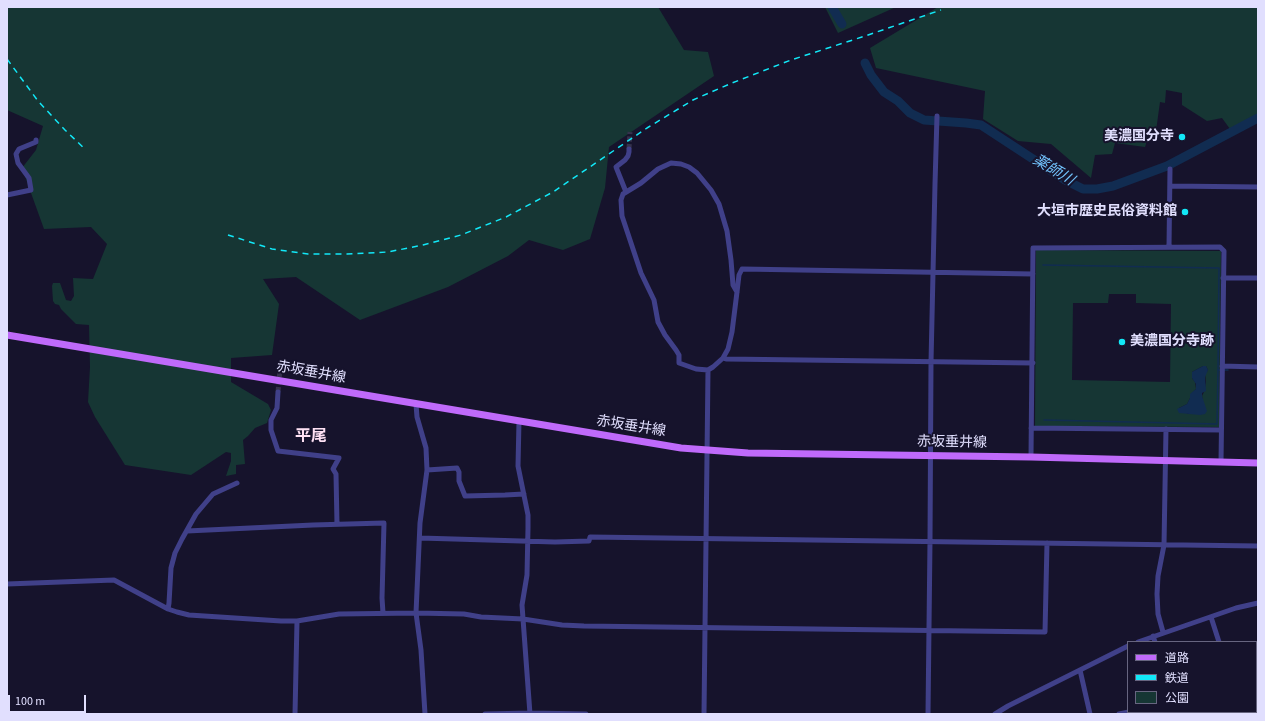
<!DOCTYPE html>
<html>
<head>
<meta charset="utf-8">
<style>
  body { margin:0 }
  #map { position:relative; width:1265px; height:721px; overflow:hidden; background:#16132c; font-family:"Source Sans 3","Noto Sans JP",sans-serif }
  canvas { display:block }
  .frame { position:absolute; inset:0; border:8px solid #e1dffe; pointer-events:none }
  .legend { position:absolute; left:1127px; top:641px; width:130px; height:72px; box-sizing:border-box; background:#16132c; border:1px solid #676580; margin:0; padding:5px 7px; list-style:none; font-size:12px; color:#e1dffe }
  .legend li { display:flex; align-items:center; gap:8px; height:20px }
  .legend b { width:20px; border:1px solid #676580 }
  .scale { position:absolute; left:8px; top:695px; width:78px; height:18px; box-sizing:border-box; border:2px solid #e1dffe; border-top:0; padding-left:5px; font-size:12px; line-height:14px; white-space:nowrap; color:#e1dffe; -webkit-text-stroke:3px #16132c; paint-order:stroke }
</style>
</head>
<body>
<div id="map">
<canvas width="1265" height="721"></canvas>
<div class="frame"></div>
<ul class="legend">
<li><b style="height:5px;background:#bf6afa"></b>道路</li>
<li><b style="height:5px;background:#12e8f7"></b>鉄道</li>
<li><b style="height:11px;background:#163634"></b>公園</li>
</ul>
<div class="scale">100 m</div>
</div>
<script>
const c = document.querySelector('canvas').getContext('2d');
c.lineJoin = 'round';
function fill(path, color) {
  c.fillStyle = color;
  c.fill(path, 'evenodd');
}
function toPath(rows) {
  const path = new Path2D();
  for (const r of rows) {
    path.moveTo(r[0], r[1]);
    for (let i = 2; i < r.length; i += 2) path.lineTo(r[i], r[i + 1]);
  }
  return path;
}
function strokePath(path, color, width, dash) {
  c.strokeStyle = color;
  c.lineWidth = width;
  c.lineCap = dash ? 'butt' : 'round';
  c.setLineDash(dash || []);
  c.stroke(path);
}
function label(font, color, halo, rows, align = 'center') {
  c.font = font + ' "Source Sans 3","Noto Sans JP",sans-serif';
  c.lineWidth = 4;
  c.setLineDash([]);
  c.textBaseline = 'middle';
  c.strokeStyle = halo;
  c.fillStyle = color;
  for (const [text, x, y, turn = 0] of rows) {
    c.save();
    c.translate(x, y);
    c.rotate((+turn || 0) * Math.PI / 180);
    c.textAlign = isNaN(turn) ? turn : align;
    if (halo) c.strokeText(text, 0, 0);
    c.fillText(text, 0, 0);
    c.restore();
  }
}
fill(toPath([
  [7,7,658,7,684,50,708,52,714,76,609,147,605,188,590,239,563,250,529,240,508,256,448,287,360,320,296,277,263,279,279,304,272,355,231,358,231,382,268,404,271,410,267,423,255,428,248,436,243,440,245,464,236,465,236,474,226,476,231,461,231,453,226,452,191,475,125,465,95,417,88,402,90,367,89,325,76,324,61,309,59,305,55,304,53,301,52,286,53,283,60,283,66,300,71,301,74,296,73,278,93,279,107,244,91,227,44,229,22,168,36,150,43,126,7,110],
  [825,7,896,7,838,33],
  [938,7,1258,7,1258,115,1230,129,1222,118,1207,121,1182,105,1182,93,1166,90,1165,103,1160,102,1156,131,1150,131,1145,147,1115,143,1112,154,1095,155,1091,178,1051,144,1018,141,983,119,985,91,876,68,870,48],
  [1036,250,1221,251,1219,427,1035,426],
  [1109,294,1136,294,1136,303,1171,304,1170,382,1072,380,1073,303,1108,303],
  [1203,366,1206,366,1208,370,1205,374,1206,382,1204,392,1202,396,1205,414,1188,414,1179,408,1187,404,1190,398,1191,394,1196,389,1195,382,1192,378,1192,372]
]), '#163634');
fill(toPath([
  [1203,366,1206,366,1208,370,1205,377,1206,391,1202,393,1202,396,1207,411,1205,414,1200,415,1179,413,1177,409,1187,404,1190,398,1190,394,1196,389,1196,384,1192,378,1192,372]
]), '#112c51');
strokePath(toPath([
  [1043,265,1219,268,1218,370,1228,370],
  [1044,420,1217,424,1218,370]
]), '#112c51', 1.5);
strokePath(toPath([
  [832,7,842,24],
  [865,63,871,75,884,92,898,101,910,113,924,120,966,123,981,125,1065,180,1083,189,1097,189,1113,186,1167,166,1258,118]
]), '#112c51', 9);
strokePath(toPath([
  [629,149,630,132],
  [278,392,280,370]
]), '#34324c', 5, [5, 2.5]);
strokePath(toPath([
  [1170,186,1258,187],
  [626,192,616,167,625,160,628,156,629,152,629,149],
  [7,195,31,190,29,178,18,163,16,154,19,149,36,142,36,140],
  [1169,247,1170,169],
  [1223,278,1258,278],
  [737,292,733,285,731,260,727,231,719,204,711,190,697,173,689,167,681,164,671,163,658,169,641,183,623,194,621,200,622,216,641,273,654,300,658,322,665,335,676,350,679,355,679,363,696,369,708,370,713,367,723,358,728,349,732,332,737,292,739,275,742,269,1033,274],
  [723,358,726,359,1033,363],
  [1222,366,1258,367],
  [278,392,277,408,271,420,271,430,278,451,339,458,333,469,336,474,337,524],
  [416,404,417,417,426,448,427,470,420,523,416,613,421,650,425,714],
  [519,421,518,466,528,515,528,528,527,575,522,605,530,714],
  [1031,428,1221,430],
  [1031,457,1033,248,1220,247,1224,251,1221,462],
  [427,470,457,468,459,472,459,481,465,496,505,495,524,494],
  [187,531,313,525,384,523,382,598,383,613],
  [420,538,555,542,589,541,590,537,1258,546],
  [7,584,114,580,168,609,177,612,189,615,281,621,297,621,339,614,416,613,464,614,481,617,523,619,562,625,584,626,1045,632,1047,543],
  [168,609,169,603,171,568,175,553,182,539,196,514,213,494,237,483],
  [1211,617,1219,642],
  [1163,632,1158,614,1157,594,1158,576,1164,545,1166,429],
  [1153,636,1155,642],
  [1138,642,1236,608,1258,603],
  [1080,670,1090,714],
  [1191,712,1192,714],
  [1227,712,1227,714],
  [295,714,297,621],
  [485,714,530,713,586,714],
  [704,714,708,370],
  [928,714,930,541,931,362,935,184,937,116],
  [995,714,1008,706,1128,646],
  [1119,714,1129,712]
]), '#404089', 5);
strokePath(toPath([
  [7,335,681,448,748,453,1031,457,1258,463]
]), '#bf6afa', 7);
strokePath(toPath([
  [7,59,38,101,65,130,86,150],
  [228,235,272,249,308,254,347,254,388,252,423,245,461,235,506,217,553,192,647,128,693,100,732,83,791,60,865,36,941,10]
]), '#12e8f7', 1.5, [6, 5]);
for (const [x, y, r, color] of [
  [1182,137,4,"#12e8f7"],
  [1185,212,4,"#12e8f7"],
  [1122,342,4,"#12e8f7"]
]) {
  const dot = new Path2D();
  dot.arc(x, y, r, 0, 2 * Math.PI);
  c.fillStyle = color;
  c.fill(dot);
  strokePath(dot, '#16132c', 1.5);
}
label('bold 14px', '#e1dffe', '#16132c', [
  ["美濃国分寺",1174,137],
  ["大垣市歴史民俗資料館",1177,212],
  ["美濃国分寺跡",1130,342,"left"]
], 'right');
label('14px', '#e1dffe', '#16132c', [
  ["赤坂垂井線",311,373,10],
  ["赤坂垂井線",631,427,9],
  ["赤坂垂井線",952,443,1]
]);
label('italic 15px', '#71c0fa', '#16132c', [
  ["薬師川",1053,171,31]
]);
label('bold 16px', '#fee1f4', '#16132c', [
  ["平尾",311,437]
]);
</script>
</body>
</html>
